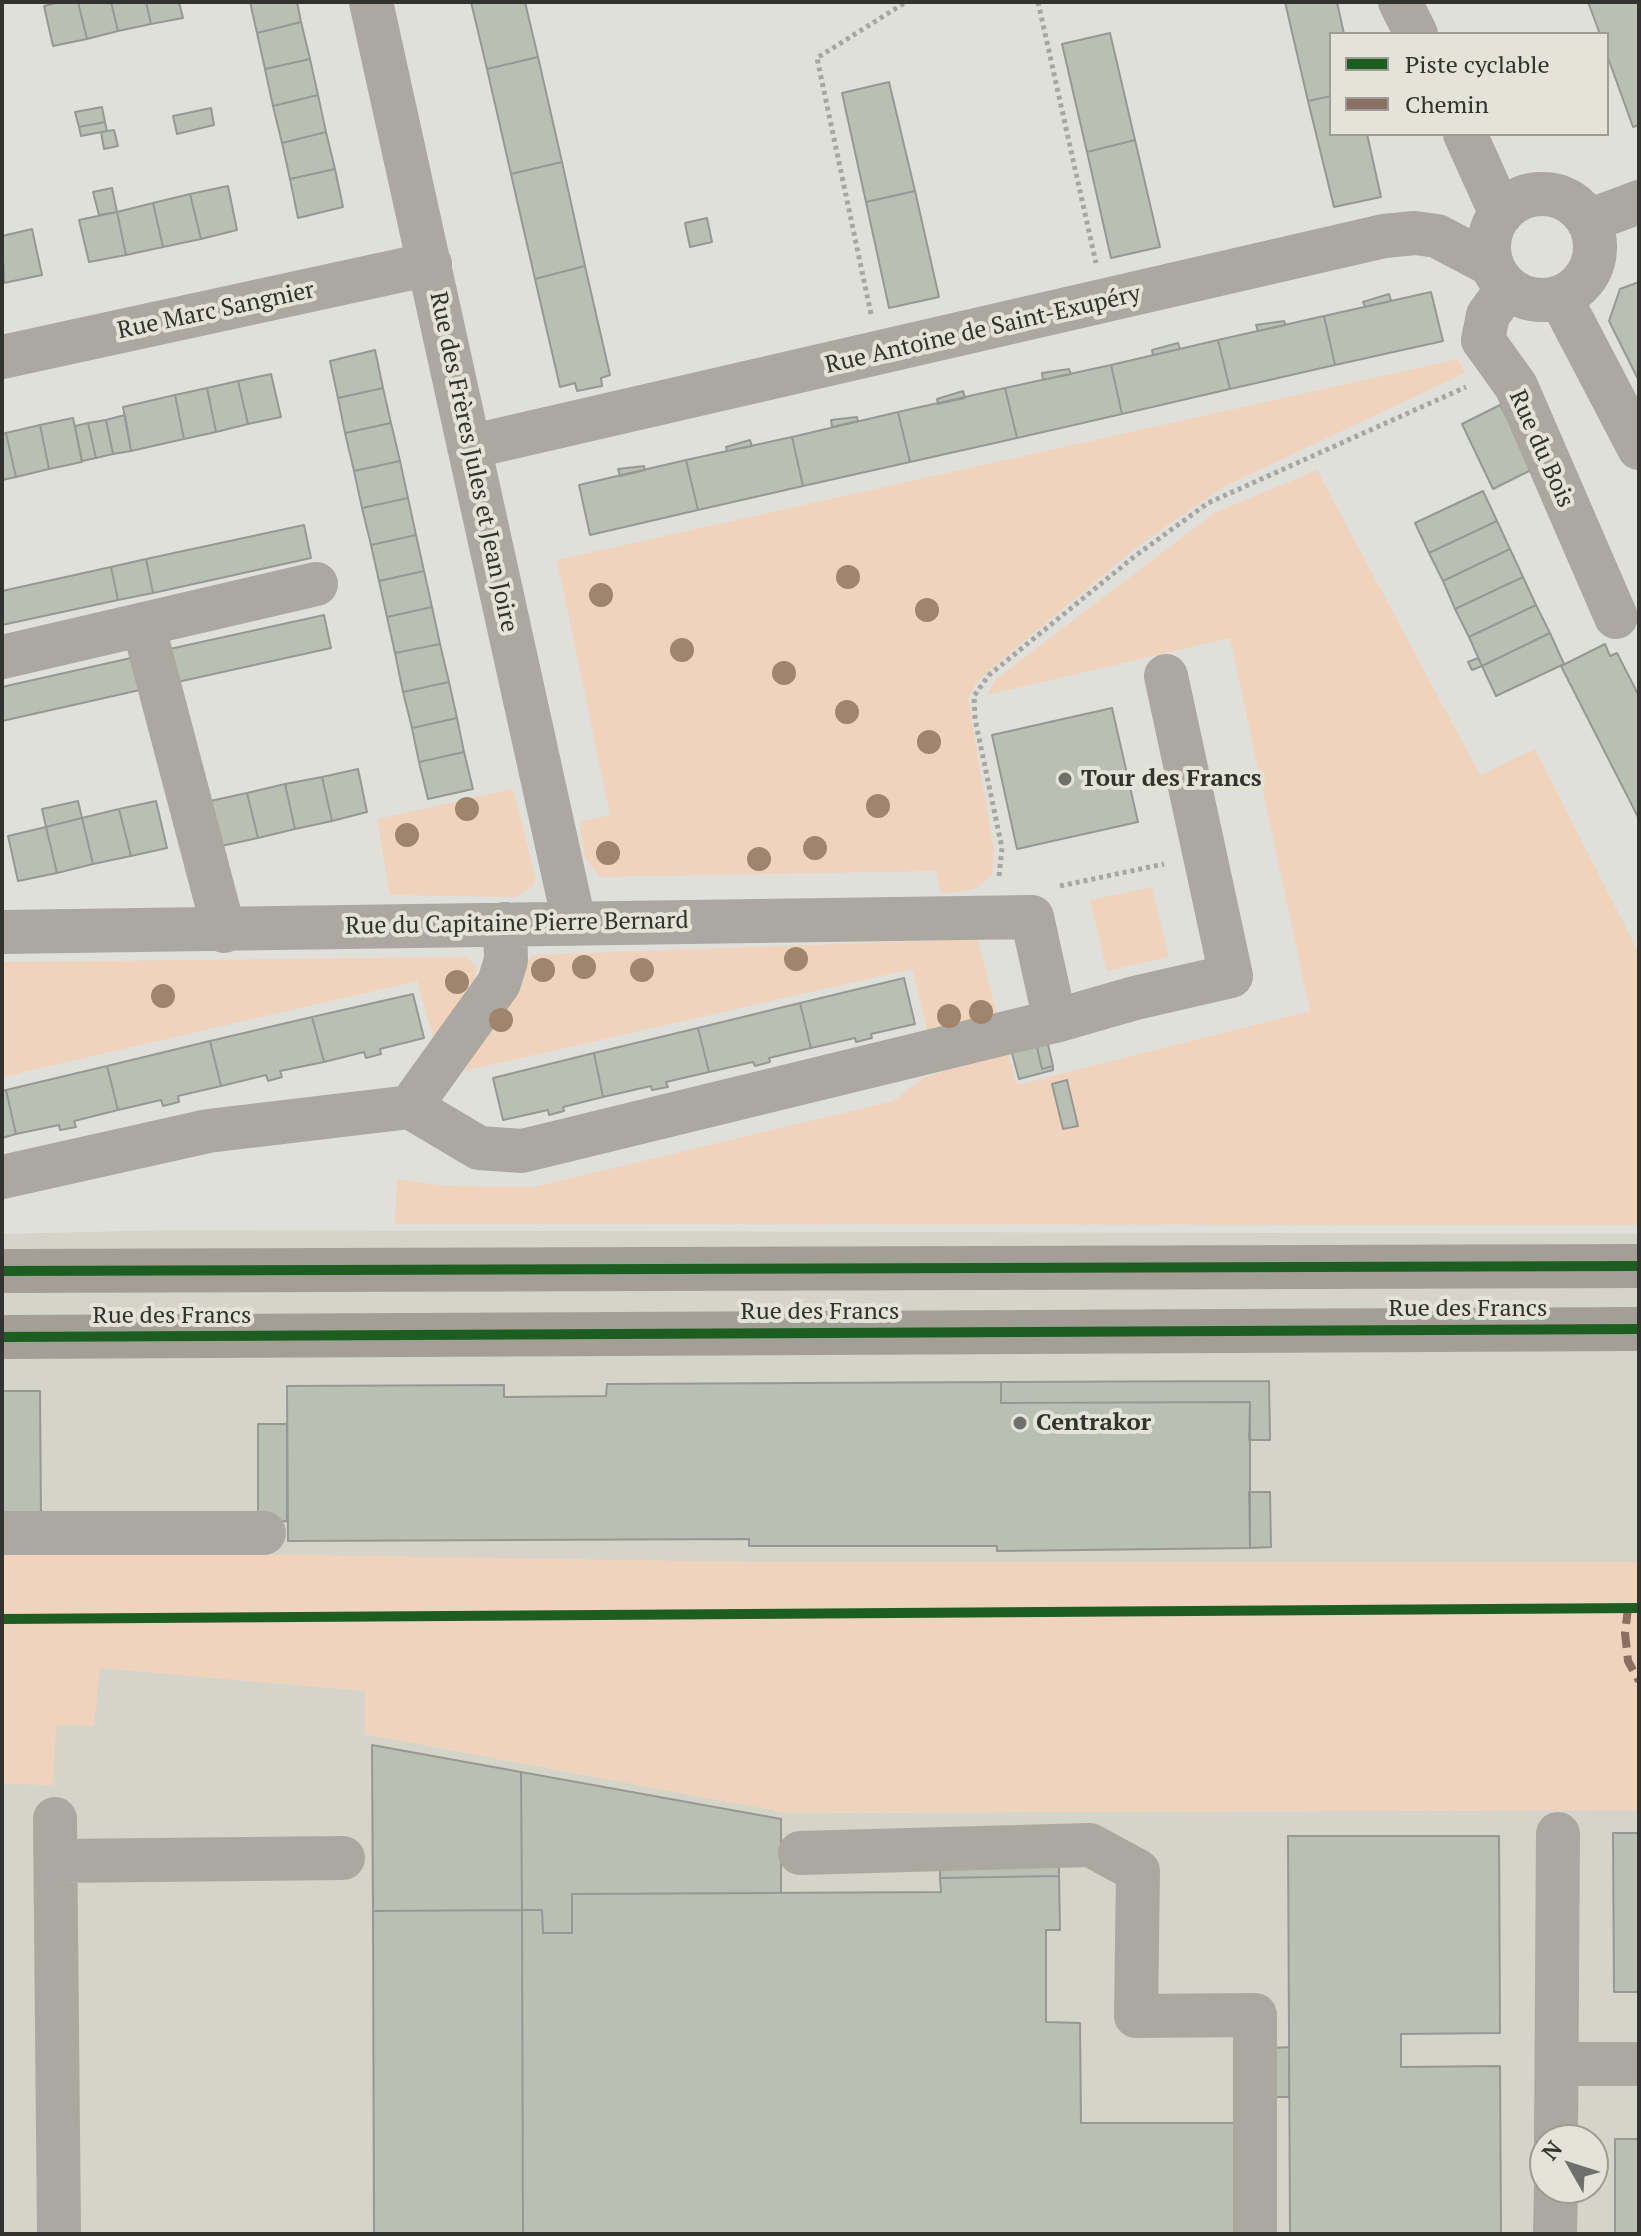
<!DOCTYPE html>
<html>
<head>
<meta charset="utf-8">
<style>
  body { margin:0 }
  #map { position:relative; width:1641px; height:2236px; overflow:hidden; background:#e0e0db; font-family:"PT Serif",serif }
  canvas { display:block }
  .frame { position:absolute; inset:0; border:4px solid #32322e; pointer-events:none }
  .legend { position:absolute; left:1329px; top:32px; width:280px; height:104px; box-sizing:border-box; background:#e3e3d8; border:2px solid #9c9c94; margin:0; padding:10px 14px; list-style:none; font-size:24px; color:#32322e }
  .legend li { display:flex; align-items:center; gap:16px; height:40px }
  .legend b { width:40px; border:2px solid #9c9c94 }
  .north { position:absolute; left:1529px; top:2124px; width:80px; height:80px; box-sizing:border-box; background:#e3e3d8; border:2px solid #9c9c94; border-radius:50%; rotate:309deg; font-size:22px; font-weight:700; line-height:32px; text-align:center; color:#32322e }
  .north::after { content:''; display:block; margin:auto; width:28px; height:36px; background:#6f6f6b; clip-path:polygon(50% 0,100% 100%,50% 72%,0 100%) }
</style>
</head>
<body>
<div id="map">
<canvas width="1641" height="2236"></canvas>
<div class="frame"></div>
<ul class="legend">
<li><b style="height:10px;background:#1b5e20"></b>Piste cyclable</li>
<li><b style="height:10px;background:#8d6e63"></b>Chemin</li>
</ul>
<div class="north">N</div>
</div>
<script>
const c = document.querySelector('canvas').getContext('2d');
c.lineJoin = 'round';
function fill(path, color) {
  c.fillStyle = color;
  c.fill(path, 'evenodd');
}
function toPath(rows) {
  const path = new Path2D();
  for (const r of rows) {
    if (r.length === 3) {
      path.moveTo(r[0] + r[2], r[1]);
      path.arc(r[0], r[1], r[2], 0, 2 * Math.PI);
      continue;
    }
    path.moveTo(r[0], r[1]);
    for (let i = 2; i < r.length; i += 2) path.lineTo(r[i], r[i + 1]);
  }
  return path;
}
function strokePath(path, color, width, dash) {
  c.strokeStyle = color;
  c.lineWidth = width;
  c.lineCap = dash ? 'butt' : 'round';
  c.setLineDash(dash || []);
  c.stroke(path);
}
function label(font, color, halo, rows, align = 'center') {
  c.font = font + ' "PT Serif",serif';
  c.lineWidth = 8;
  c.setLineDash([]);
  c.textBaseline = 'middle';
  c.strokeStyle = halo;
  c.fillStyle = color;
  for (const [text, x, y, turn = 0] of rows) {
    c.save();
    c.translate(x, y);
    c.rotate((+turn || 0) * Math.PI / 180);
    c.textAlign = isNaN(turn) ? turn : align;
    if (halo) c.strokeText(text, 0, 0);
    c.fillText(text, 0, 0);
    c.restore();
  }
}
fill(toPath([
  [171,1230,1639,1234,1639,1562,760,1562,2,1555,2,1234],
  [100,1668,366,1691,365,1734,788,1813,1639,1810,1639,2234,2,2234,2,1784,53,1784,56,1725],
  [1545,2140,1593,2140,1593,2188,1545,2188]
]), '#d4d4c8');
fill(toPath([
  [1458,359,1465,373,1225,486,1138,546,979,679,968,698,994,851,992,875,976,889,941,894,936,871,600,877,585,858,580,822,610,815,557,560],
  [1317,470,1480,775,1535,749,1639,953,1639,1225,395,1224,397,1179,446,1186,534,1187,893,1101,923,1078,1007,1050,1017,1085,1310,1011,1230,638,987,695,995,680,1214,513],
  [513,789,536,879,531,888,515,897,390,895,377,819],
  [1152,887,1169,957,1107,971,1090,900],
  [978,939,999,1023,930,1040,912,969,464,1071,532,955],
  [466,957,476,966,475,981,434,1040,417,981,2,1077,2,962],
  [244,1554,760,1562,1639,1562,1639,1810,788,1813,365,1734,365,1691,100,1668,94,1726,56,1725,53,1785,2,1784,2,1555]
]), '#efd3bd');
const building = toPath([
  [60,2,78,2,87,39,53,46,44,6,60,2],
  [78,2,111,2,118,31,87,39,78,2],
  [111,2,146,2,151,24,118,31,111,2],
  [146,2,179,2,183,18,151,24,146,2],
  [250,2,297,2,301,22,257,33,250,2],
  [471,2,525,2,538,57,487,69,471,2],
  [1285,2,1337,2,1344,34,1331,34,1331,96,1308,101,1285,2],
  [1588,2,1639,2,1639,125,1633,127,1607,55,1607,34,1600,34,1588,2],
  [301,22,310,59,265,69,257,33,301,22],
  [1110,33,1135,140,1087,152,1062,44,1110,33],
  [538,57,562,162,511,174,487,69,538,57],
  [310,59,318,95,273,106,265,69,310,59],
  [889,82,915,191,866,202,842,93,889,82],
  [318,95,326,132,282,143,273,106,318,95],
  [1331,96,1331,134,1367,134,1381,197,1334,207,1308,101,1331,96],
  [102,107,105,122,79,127,75,112,102,107],
  [211,108,214,125,177,134,173,116,211,108],
  [105,122,107,131,81,136,79,127,105,122],
  [114,130,118,146,104,149,101,132,114,130],
  [326,132,335,169,290,179,282,143,326,132],
  [1135,140,1160,247,1111,258,1087,152,1135,140],
  [562,162,585,266,535,279,511,174,562,162],
  [335,169,343,207,298,218,290,179,335,169],
  [228,186,237,230,201,239,190,194,228,186],
  [112,188,117,212,99,215,93,192,112,188],
  [915,191,939,297,889,308,866,202,915,191],
  [190,194,201,239,163,247,153,203,190,194],
  [153,203,163,247,126,255,117,212,153,203],
  [117,212,126,255,89,262,79,220,117,212],
  [707,218,712,242,690,247,685,223,707,218],
  [32,229,42,275,4,283,2,236,32,229],
  [585,266,610,375,601,378,602,386,577,391,575,383,560,387,535,279,585,266],
  [1639,282,1639,381,1609,321,1620,289,1639,282],
  [1431,292,1443,341,1335,365,1324,316,1431,292],
  [1389,294,1391,301,1365,307,1363,302,1389,294],
  [1324,316,1335,365,1230,389,1218,340,1324,316],
  [1284,321,1286,325,1258,331,1256,325,1284,321],
  [1218,340,1230,389,1122,414,1111,365,1218,340],
  [1178,343,1180,349,1153,355,1152,350,1178,343],
  [375,350,383,388,338,398,330,361,375,350],
  [1111,365,1122,414,1017,438,1005,388,1111,365],
  [1069,369,1071,374,1043,380,1042,373,1069,369],
  [271,374,281,417,248,424,238,381,271,374],
  [238,381,248,424,216,432,207,388,238,381],
  [207,388,216,432,184,439,175,395,207,388],
  [383,388,391,423,345,433,338,398,383,388],
  [1005,388,1017,438,910,462,898,412,1005,388],
  [963,391,965,398,938,404,937,399,963,391],
  [175,395,184,439,131,451,123,407,175,395],
  [1500,405,1535,468,1493,489,1462,424,1500,405],
  [898,412,910,462,803,486,792,437,898,412],
  [125,415,131,451,113,454,106,420,125,415],
  [857,417,858,421,832,427,831,420,857,417],
  [73,418,82,462,49,469,40,425,73,418],
  [106,420,113,454,96,458,88,423,106,420],
  [88,423,96,458,82,461,75,426,88,423],
  [391,423,400,461,354,471,345,433,391,423],
  [40,425,49,469,16,477,6,433,40,425],
  [6,433,16,477,2,480,2,434,6,433],
  [792,437,803,486,698,510,686,460,792,437],
  [750,440,752,446,727,451,726,447,750,440],
  [686,460,698,510,590,535,579,485,686,460],
  [400,461,408,498,362,508,354,471,400,461],
  [644,466,645,470,620,476,618,469,644,466],
  [1483,491,1497,521,1429,553,1415,523,1483,491],
  [408,498,416,535,371,545,362,508,408,498],
  [1497,521,1510,549,1443,581,1429,553,1497,521],
  [304,525,311,558,153,593,146,559,304,525],
  [416,535,424,571,379,581,371,545,416,535],
  [1510,549,1523,577,1455,609,1443,581,1510,549],
  [146,559,153,593,118,600,111,567,146,559],
  [111,567,118,600,2,625,2,591,111,567],
  [424,571,432,607,387,617,379,581,424,571],
  [1523,577,1536,605,1469,637,1455,609,1523,577],
  [1536,605,1550,633,1482,666,1469,637,1536,605],
  [432,607,440,644,395,653,387,617,432,607],
  [324,615,331,648,173,683,165,650,324,615],
  [1550,633,1564,664,1496,696,1482,666,1550,633],
  [440,644,449,682,403,692,395,653,440,644],
  [1605,644,1610,656,1617,653,1639,696,1639,819,1561,666,1605,644],
  [131,658,140,690,2,721,2,687,131,658],
  [1478,658,1482,666,1472,670,1468,662,1478,658],
  [449,682,457,718,412,728,403,692,449,682],
  [1112,708,1138,822,1017,849,992,735,1112,708],
  [457,718,464,752,419,762,412,728,457,718],
  [464,752,473,789,428,799,419,762,464,752],
  [358,769,367,812,332,821,322,777,358,769],
  [322,777,332,821,295,829,285,784,322,777],
  [285,784,295,829,258,838,247,793,285,784],
  [247,793,258,838,221,846,210,801,247,793],
  [78,801,82,818,46,827,42,809,78,801],
  [156,801,167,848,131,856,119,809,156,801],
  [119,809,131,856,93,864,82,818,119,809],
  [82,818,93,864,57,873,46,827,82,818],
  [46,827,57,873,18,881,8,836,46,827],
  [904,978,915,1024,871,1034,872,1038,856,1042,855,1038,811,1048,800,1003,904,978],
  [413,994,424,1038,380,1049,381,1054,366,1058,364,1052,324,1062,312,1017,413,994],
  [800,1003,811,1048,769,1058,770,1062,755,1066,753,1062,709,1072,698,1028,800,1003],
  [312,1017,324,1062,280,1071,282,1077,268,1081,266,1075,221,1086,210,1041,312,1017],
  [698,1028,709,1072,666,1082,668,1087,652,1090,651,1086,603,1097,594,1053,698,1028],
  [1046,1036,1053,1066,1042,1069,1035,1039,1046,1036],
  [1035,1039,1042,1069,1053,1066,1053,1070,1019,1079,1010,1046,1035,1039],
  [210,1041,221,1086,178,1096,179,1102,163,1106,161,1100,118,1110,107,1066,210,1041],
  [594,1053,603,1097,563,1107,564,1111,549,1115,548,1110,503,1120,493,1078,594,1053],
  [107,1066,118,1110,74,1121,76,1127,60,1130,59,1125,16,1134,6,1090,107,1066],
  [1067,1080,1078,1126,1063,1129,1052,1084,1067,1080],
  [6,1090,16,1134,2,1138,2,1091,6,1090],
  [1269,1381,1270,1440,1249,1440,1250,1402,1001,1403,1001,1382,1269,1381],
  [1001,1382,1001,1403,1250,1402,1250,1548,997,1551,997,1546,749,1546,749,1539,288,1541,287,1386,504,1385,504,1397,606,1396,607,1384,1001,1382],
  [2,1391,40,1391,41,1519,2,1520,2,1391],
  [258,1424,287,1424,287,1521,258,1522,258,1424],
  [1249,1492,1270,1492,1271,1547,1250,1548,1249,1492],
  [372,1745,521,1772,522,1910,373,1911,372,1745],
  [521,1772,781,1819,781,1893,572,1894,572,1933,543,1933,542,1910,522,1910,521,1772],
  [1613,1833,1639,1833,1639,1992,1614,1992,1613,1833],
  [1288,1836,1499,1836,1500,2033,1401,2034,1401,2067,1500,2066,1501,2234,1290,2234,1288,1836],
  [1059,1852,1059,1876,940,1878,940,1854,1059,1852],
  [1059,1876,1060,1930,1046,1930,1046,2022,1080,2023,1081,2123,1235,2123,1236,2234,523,2234,522,1910,542,1910,543,1933,572,1933,572,1894,941,1892,940,1878,1059,1876],
  [522,1910,523,2234,374,2234,373,1911,522,1910],
  [1289,2047,1289,2097,1273,2097,1273,2048,1289,2047],
  [1615,2139,1639,2139,1639,2234,1615,2234,1615,2139]
]);
fill(building, '#b9bfb3');
strokePath(building, '#979895', 2);
strokePath(toPath([
  [1038,2,1096,263],
  [871,314,817,58,906,2],
  [999,876,1002,848,975,719,974,696,989,675,1135,556,1208,503,1466,387],
  [1060,886,1164,864]
]), '#a8a6a0', 5, [4, 4]);
strokePath(toPath([
  [371,2,574,922],
  [1400,2,1416,34],
  [1465,134,1501,214],
  [1542,247,53],
  [1588,221,1639,202],
  [1508,288,1488,315,1483,340,1516,386,1616,617],
  [1560,297,1639,448],
  [2,357,430,264],
  [469,447,1384,236,1415,233,1437,236,1492,265],
  [143,624,224,931],
  [2,657,316,584],
  [2,932,1032,917,1055,1021,1135,998,1231,976,1166,676],
  [410,1107,479,1148,522,1151,1055,1021],
  [2,1177,208,1131,410,1107,499,983,506,960,505,924],
  [2,1533,264,1533],
  [55,1819,59,2234],
  [800,1853,1090,1845,1138,1871,1136,2016,1255,2015,1255,2234],
  [56,1861,343,1858],
  [1557,2064,1639,2064],
  [1556,2140,1558,1834],
  [1555,2234,1556,2188]
]), '#aaa8a0', 44);
strokePath(toPath([
  [2,1271,1639,1266],
  [2,1337,1639,1329]
]), '#a39f97', 44);
strokePath(toPath([
  [1628,1608,1625,1633,1628,1661,1639,1681]
]), '#8d6e63', 8, [16, 8]);
strokePath(toPath([
  [2,1271,1639,1266],
  [2,1337,1639,1329],
  [2,1619,1639,1608]
]), '#1b5e20', 10);
c.fillStyle = '#9f856c';
for (const [x, y] of [
  [848,577],
  [601,595],
  [927,610],
  [682,650],
  [784,673],
  [847,712],
  [929,742],
  [878,806],
  [467,809],
  [407,835],
  [815,848],
  [608,853],
  [759,859],
  [796,959],
  [584,967],
  [543,970],
  [642,970],
  [457,982],
  [163,996],
  [981,1012],
  [949,1016],
  [501,1020]
]) {
  c.beginPath();
  c.arc(x, y, 12, 0, 2 * Math.PI);
  c.fill();
}
for (const [x, y, r, color] of [
  [1065,779,8,"#6f6f6b"],
  [1020,1423,8,"#6f6f6b"]
]) {
  const dot = new Path2D();
  dot.arc(x, y, r, 0, 2 * Math.PI);
  c.fillStyle = color;
  c.fill(dot);
  strokePath(dot, '#e3e3d8', 3);
}
label('24px', '#32322e', '#e3e3d8', [
  ["Rue Marc Sangnier",216,311,-12],
  ["Rue Antoine de Saint-Exupéry",983,330,-13],
  ["Rue du Bois",1541,449,66],
  ["Rue des Frères Jules et Jean Joire",473,462,78],
  ["Rue du Capitaine Pierre Bernard",517,924,-1],
  ["Rue des Francs",1468,1309],
  ["Rue des Francs",820,1312],
  ["Rue des Francs",172,1316]
]);
label('bold 24px', '#32322e', '#e3e3d8', [
  ["Tour des Francs",1081,779],
  ["Centrakor",1036,1423]
], 'left');
</script>
</body>
</html>
